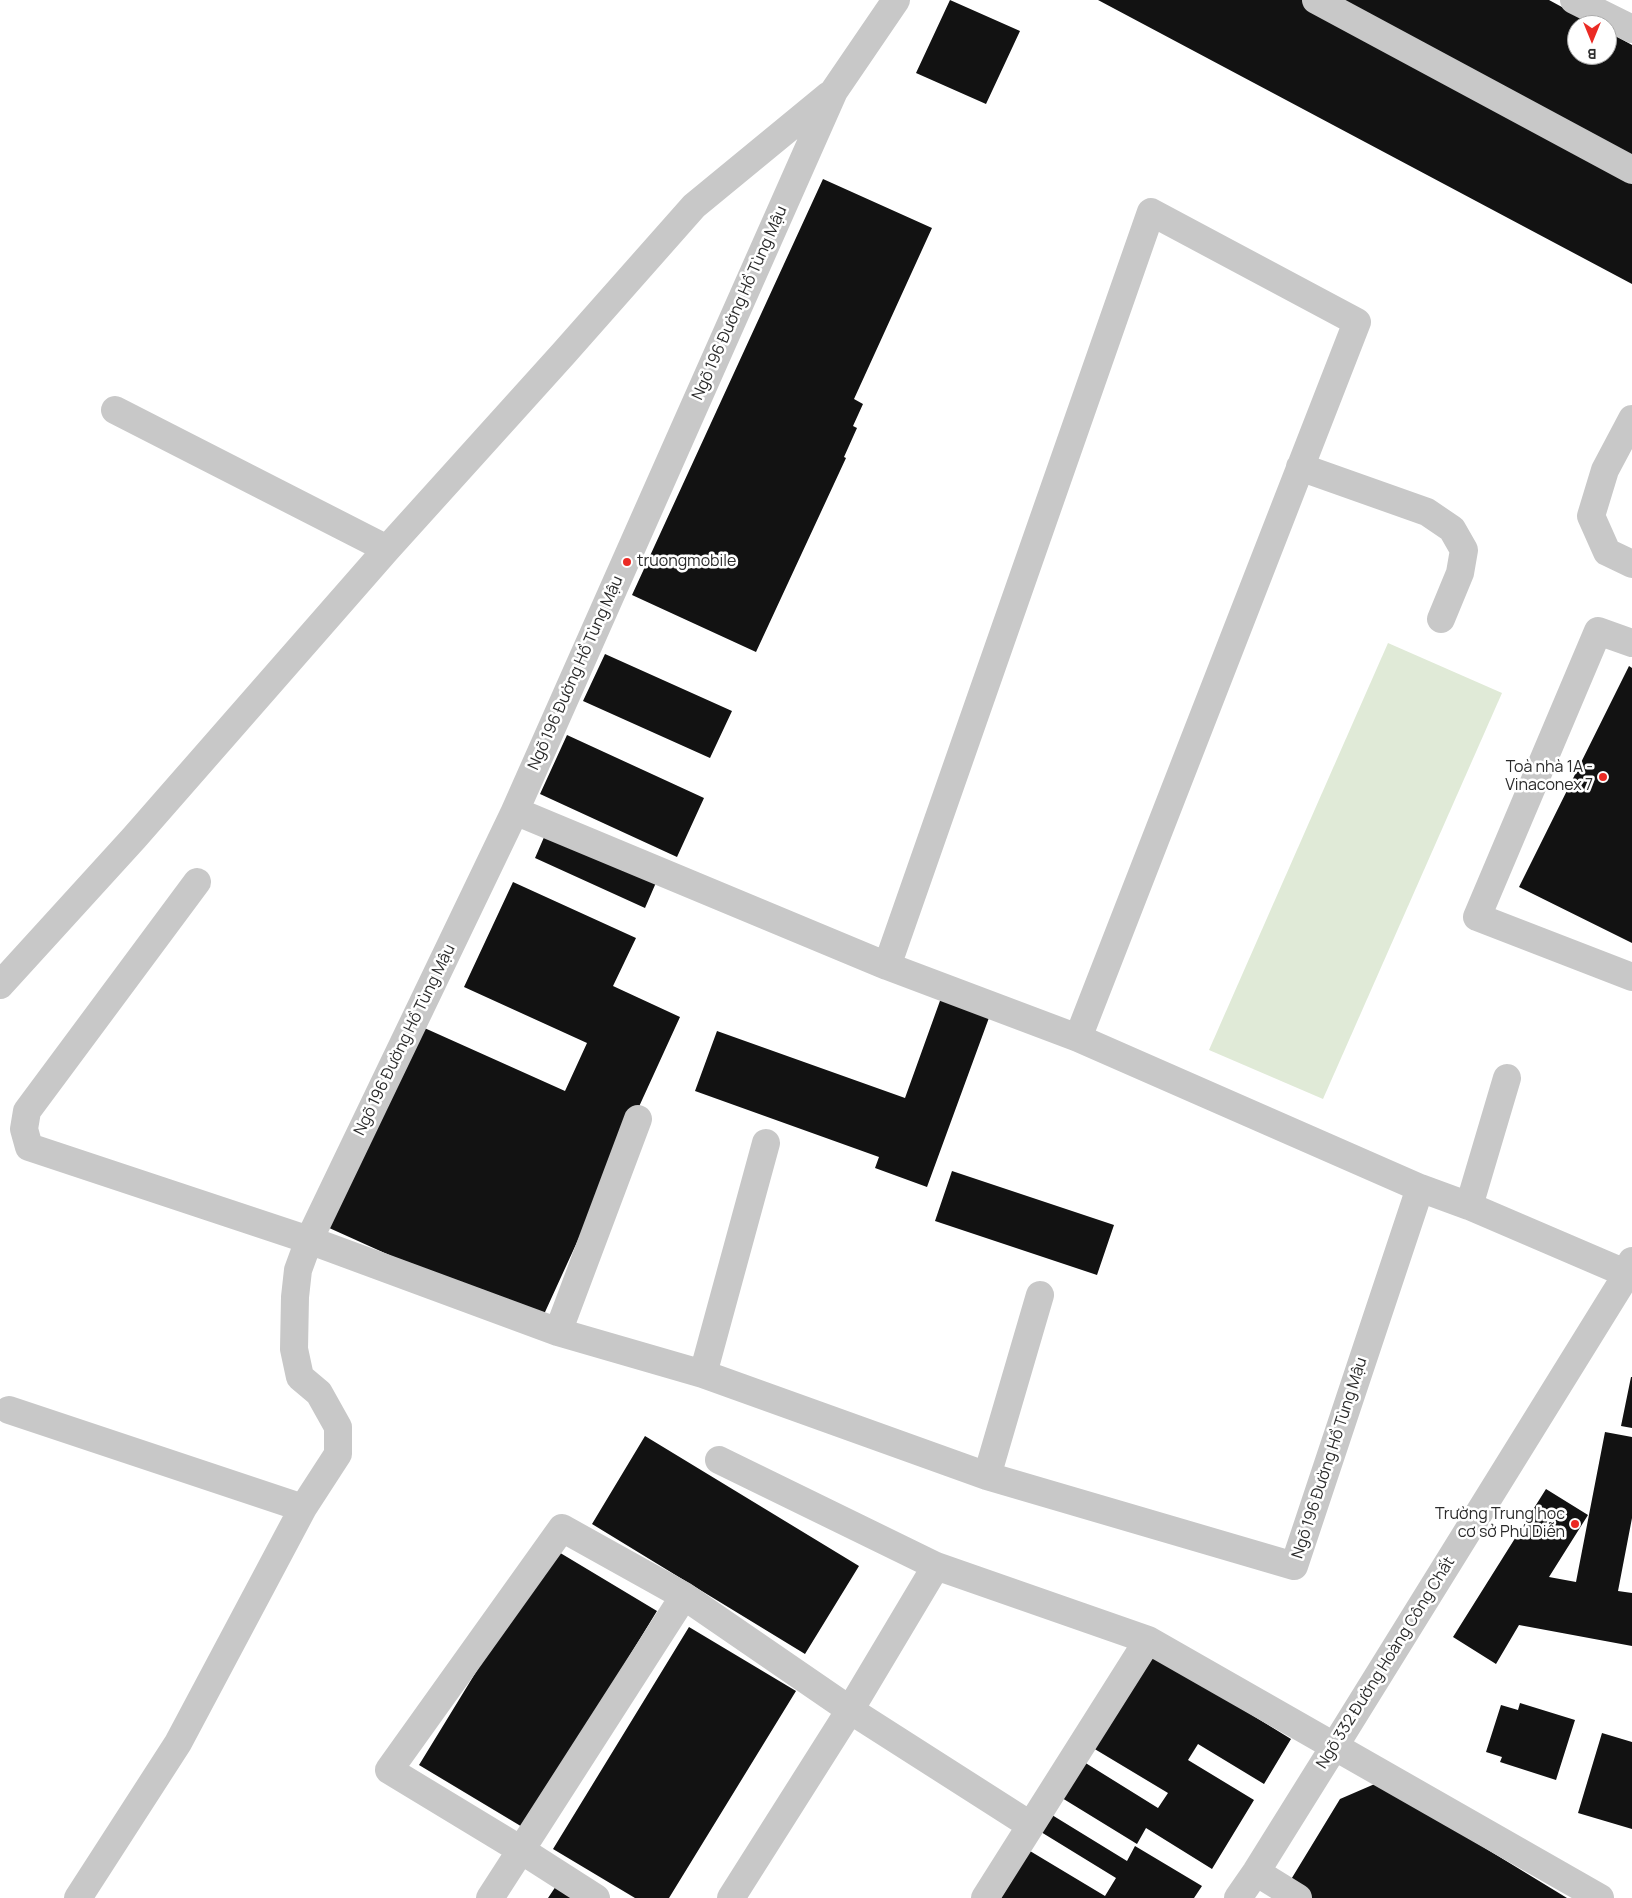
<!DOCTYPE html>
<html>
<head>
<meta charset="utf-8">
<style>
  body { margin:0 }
  #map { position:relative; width:1632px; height:1898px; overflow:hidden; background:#fff; font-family:Manrope,sans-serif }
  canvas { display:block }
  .north { position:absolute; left:1567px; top:15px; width:50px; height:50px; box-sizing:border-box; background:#fff; border:1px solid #aaa; border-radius:50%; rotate:180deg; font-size:14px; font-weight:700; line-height:20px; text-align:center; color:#2b2b2b }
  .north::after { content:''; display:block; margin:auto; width:18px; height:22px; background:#eb2a24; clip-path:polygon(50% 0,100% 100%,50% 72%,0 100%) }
</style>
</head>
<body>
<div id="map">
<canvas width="1632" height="1898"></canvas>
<div class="north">B</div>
</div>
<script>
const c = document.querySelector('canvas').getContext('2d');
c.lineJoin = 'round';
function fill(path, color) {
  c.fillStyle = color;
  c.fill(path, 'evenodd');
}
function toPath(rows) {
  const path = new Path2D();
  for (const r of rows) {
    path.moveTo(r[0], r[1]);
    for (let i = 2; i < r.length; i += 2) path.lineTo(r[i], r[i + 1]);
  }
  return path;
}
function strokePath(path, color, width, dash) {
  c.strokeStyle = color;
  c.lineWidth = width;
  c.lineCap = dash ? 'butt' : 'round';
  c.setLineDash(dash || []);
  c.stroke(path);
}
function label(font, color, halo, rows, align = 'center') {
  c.font = font + ' Manrope,sans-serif';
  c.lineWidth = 5;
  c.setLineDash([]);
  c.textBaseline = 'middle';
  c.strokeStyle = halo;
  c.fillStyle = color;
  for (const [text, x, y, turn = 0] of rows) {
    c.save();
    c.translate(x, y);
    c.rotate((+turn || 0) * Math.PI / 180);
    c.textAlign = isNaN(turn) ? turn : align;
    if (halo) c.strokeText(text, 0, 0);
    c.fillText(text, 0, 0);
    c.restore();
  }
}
fill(toPath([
  [1388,643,1502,693,1323,1099,1209,1050]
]), '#e0ead7');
fill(toPath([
  [950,0,1020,31,986,104,916,73],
  [1098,0,1303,0,1632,175,1632,284],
  [1324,0,1549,0,1595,25,1577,25,1577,55,1607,55,1607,31,1632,45,1632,164],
  [823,179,932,228,854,399,863,404,853,426,857,428,844,457,846,458,756,652,632,595],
  [605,654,732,711,710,758,583,701],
  [1629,666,1632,668,1632,943,1519,887],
  [567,735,704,798,677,857,540,794],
  [548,828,658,878,645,908,535,858],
  [513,882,636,938,613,986,680,1017,540,1323,327,1227,420,1026,565,1091,587,1043,464,987],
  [941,998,990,1015,927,1187,875,1168,879,1157,695,1091,717,1031,905,1098],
  [952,1171,1114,1225,1097,1275,935,1221],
  [1631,1377,1632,1377,1632,1428,1621,1426],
  [1605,1432,1632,1437,1632,1518,1618,1591,1632,1593,1632,1646,1519,1625,1496,1664,1453,1637,1546,1489,1588,1515,1549,1577,1576,1582],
  [645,1436,859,1566,805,1654,592,1524],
  [552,1548,657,1611,524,1828,419,1765],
  [689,1627,796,1691,669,1898,635,1898,553,1849],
  [1151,1653,1291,1739,1264,1784,1198,1744,1188,1760,1254,1800,1212,1869,1146,1828,1137,1844,1062,1798,1084,1762,1158,1808,1168,1793,1093,1748],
  [1520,1703,1575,1720,1556,1780,1500,1762,1502,1757,1486,1752,1501,1705,1518,1710],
  [1602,1733,1632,1742,1632,1829,1578,1813],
  [1377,1783,1480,1845,1567,1898,1307,1898,1287,1886,1340,1799],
  [1052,1815,1127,1861,1135,1846,1202,1886,1194,1898,1001,1898,1030,1851,1105,1896,1116,1878,1041,1832],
  [556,1886,576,1898,548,1898]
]), '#121212');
strokePath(toPath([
  [1316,0,1632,170],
  [1574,0,1632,29],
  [115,410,387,549],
  [1632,419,1605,470,1591,516,1607,552,1632,564],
  [1300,467,1427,512,1452,529,1464,550,1460,573,1441,619],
  [1632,643,1598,631,1477,917,1632,977],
  [515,811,887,966,1078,1038,1420,1188,1469,1206,1632,1276],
  [197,882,27,1111,24,1129,29,1147,309,1240,558,1332,703,1374,987,1476,1294,1566,1420,1188],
  [887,966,1151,212,1357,322,1078,1038],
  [0,985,134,838,387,549,564,353,694,206,829,95],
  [1469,1206,1507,1078],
  [558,1332,638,1119],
  [703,1374,766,1143],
  [9,1410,303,1508],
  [719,1460,936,1566,1148,1640,1600,1898],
  [987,1476,1040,1295],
  [684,1596,850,1710,1030,1825],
  [1256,1872,1298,1898],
  [78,1898,178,1743,303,1508,338,1454,338,1427,319,1393,300,1377,294,1349,295,1297,298,1270,309,1240,515,811,834,91,896,0],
  [490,1898,521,1850,684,1596,562,1528,389,1770,521,1850,596,1898],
  [731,1898,850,1710,936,1566],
  [985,1898,1148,1640],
  [1238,1898,1256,1872,1334,1747,1627,1274,1632,1261]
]), '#c8c8c8', 28);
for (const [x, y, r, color] of [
  [627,562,5,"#eb2a24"],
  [1603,777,5,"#eb2a24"],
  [1575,1524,5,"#eb2a24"]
]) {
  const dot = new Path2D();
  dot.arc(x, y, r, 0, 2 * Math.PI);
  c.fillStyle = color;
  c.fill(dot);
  strokePath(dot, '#fff', 2);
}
label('16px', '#2b2b2b', '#fff', [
  ["Ngõ 196 Đường Hồ Tùng Mậu",740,303,-66],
  ["Ngõ 196 Đường Hồ Tùng Mậu",576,673,-66],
  ["Ngõ 196 Đường Hồ Tùng Mậu",405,1040,-64],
  ["Ngõ 196 Đường Hồ Tùng Mậu",1330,1458,-72],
  ["Ngõ 332 Đường Hoàng Công Chất",1386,1663,-58]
]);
label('16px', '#2b2b2b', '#fff', [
  ["truongmobile",637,562,"left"],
  ["Toà nhà 1A -",1593,768],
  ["Vinaconex 7",1593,786],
  ["Trường Trung học",1565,1515],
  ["cơ sở Phú Diễn",1565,1533]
], 'right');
</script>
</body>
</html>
